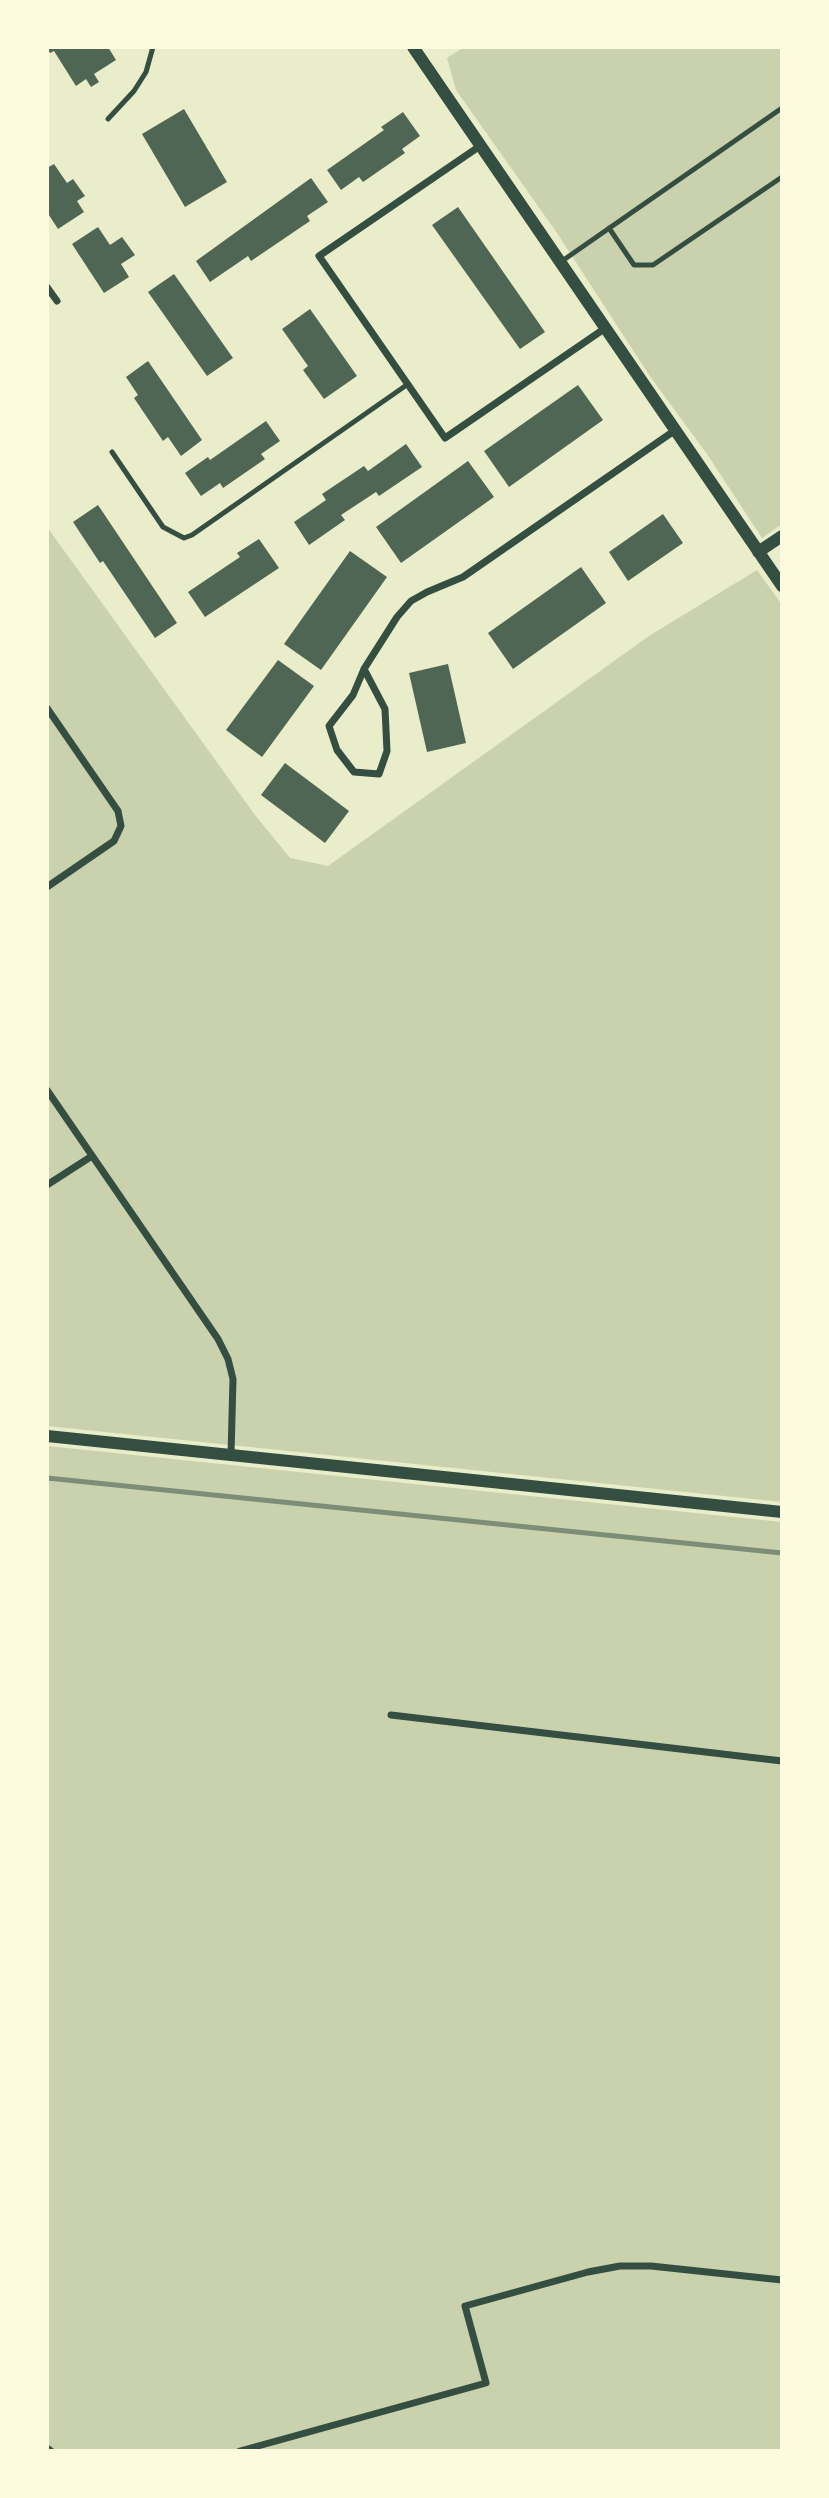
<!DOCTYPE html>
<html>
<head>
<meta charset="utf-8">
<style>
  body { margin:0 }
  #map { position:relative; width:829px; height:2498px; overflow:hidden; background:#e9edc9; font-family:Overpass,sans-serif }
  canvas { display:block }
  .frame { position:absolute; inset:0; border:49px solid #fefae0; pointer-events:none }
</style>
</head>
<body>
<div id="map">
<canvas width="829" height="2498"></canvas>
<div class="frame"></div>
</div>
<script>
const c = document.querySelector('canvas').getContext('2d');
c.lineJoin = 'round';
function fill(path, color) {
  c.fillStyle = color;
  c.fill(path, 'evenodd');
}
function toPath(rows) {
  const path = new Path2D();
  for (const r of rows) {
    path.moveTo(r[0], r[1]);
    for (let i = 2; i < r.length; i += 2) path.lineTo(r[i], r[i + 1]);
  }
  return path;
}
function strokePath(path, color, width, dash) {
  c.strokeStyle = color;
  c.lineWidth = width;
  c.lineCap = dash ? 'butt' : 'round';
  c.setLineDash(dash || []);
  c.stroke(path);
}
fill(toPath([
  [464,47,782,47,782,524,762,538,707,454,649,375,557,233,456,90,447,58],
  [47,527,255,815,290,858,328,866,649,636,757,570,782,605,782,1502,47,1426],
  [47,1446,782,1522,782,2451,47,2451]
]), '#cad2ad');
fill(toPath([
  [47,47,108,47,116,60,94,74,99,82,91,87,86,79,76,86,54,51,50,53],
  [184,109,227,182,185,207,142,134],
  [403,112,420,136,402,149,405,153,363,182,359,177,341,190,327,170,384,130,381,127],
  [54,164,67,183,73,179,85,196,77,201,84,212,58,229,47,212,47,168],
  [311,178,328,202,307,216,310,221,251,261,248,256,210,282,196,261],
  [458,207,545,332,520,349,432,225],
  [98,227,110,245,122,237,135,255,121,264,129,277,104,293,72,244],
  [174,274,233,358,207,376,148,292],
  [310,309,357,376,324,399,303,370,308,366,282,329],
  [148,361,202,440,181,456,168,437,163,441,134,398,138,395,126,377],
  [578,385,603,420,509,487,484,451],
  [266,421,280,441,261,454,265,459,223,488,220,483,201,496,185,473,208,457,210,460],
  [406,444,422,467,379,496,376,492,341,515,345,520,309,545,294,522,326,500,322,494,364,466,368,471],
  [468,461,494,497,401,563,376,527],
  [98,505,177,623,155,638,103,561,100,563,73,522],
  [663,514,683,543,628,581,609,552],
  [259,539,279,568,205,617,188,592,240,557,237,553],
  [350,551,387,577,321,670,284,644],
  [581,567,606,603,513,669,488,633],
  [278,660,314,686,262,757,226,730],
  [448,664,466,743,427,752,409,673],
  [285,763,349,811,325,843,261,795]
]), '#4f6655');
strokePath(toPath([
  [108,119,134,91,146,72,153,47],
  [609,228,634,265,653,265,782,177],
  [562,261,782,108],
  [112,452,163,527,184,538,192,535,408,384]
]), '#344e41', 5);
strokePath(toPath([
  [480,146,319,256,445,438,604,329],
  [47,287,57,301],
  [364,669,385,709,387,751,379,774,354,772,337,750,329,726,353,695,364,669,397,617,411,601,427,592,463,577,674,431],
  [47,708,118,811,121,826,114,841,47,887],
  [47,1090,218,1339,228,1359,233,1379,231,1455],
  [47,1185,92,1156],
  [391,1715,782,1761],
  [47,2448,51,2451],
  [240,2451,486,2383,465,2306,588,2272,620,2266,651,2266,782,2280]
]), '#344e41', 7);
strokePath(toPath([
  [413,47,782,586],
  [758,552,782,536],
  [47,1436,782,1512]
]), '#344e41', 12);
strokePath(toPath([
  [47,1478,782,1553]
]), '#7c8e77', 5);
</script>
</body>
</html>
